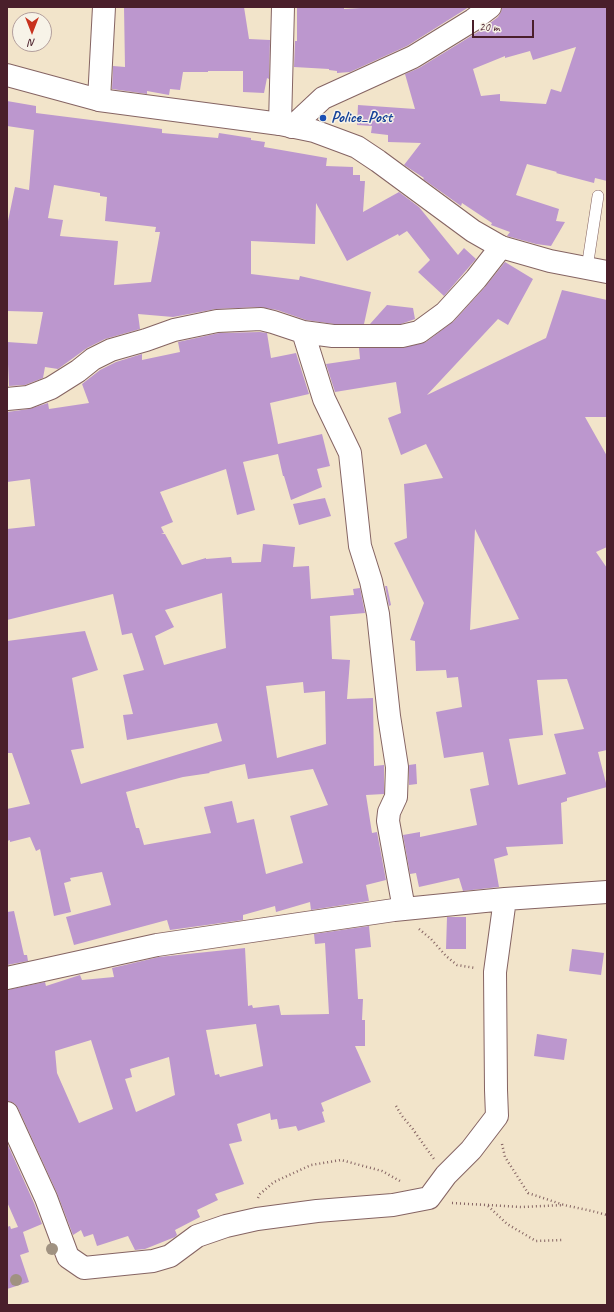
<!DOCTYPE html>
<html>
<head>
<meta charset="utf-8">
<style>
  body { margin:0 }
  #map { position:relative; width:614px; height:1312px; overflow:hidden; background:#f2e4ca; font-family:Caveat,sans-serif }
  canvas { display:block }
  .frame { position:absolute; inset:0; border:8px solid #4a1f2b; pointer-events:none }
  .north { position:absolute; left:12px; top:12px; width:40px; height:40px; box-sizing:border-box; background:#f7f3e8; border:1px solid #b29e9c; border-radius:50%; rotate:180deg; font-size:11px; font-weight:700; line-height:16px; text-align:center; color:#4a1f2b }
  .north::after { content:''; display:block; margin:auto; width:14px; height:18px; background:#c8321e; clip-path:polygon(50% 0,100% 100%,50% 72%,0 100%) }
  .scale { position:absolute; left:472px; top:20px; width:62px; height:18px; box-sizing:border-box; border:2px solid #4a1f2b; border-top:0; padding-left:5px; font-size:12px; line-height:14px; white-space:nowrap; color:#4a1f2b; -webkit-text-stroke:3px #f7f3e8; paint-order:stroke }
</style>
</head>
<body>
<div id="map">
<canvas width="614" height="1312"></canvas>
<div class="frame"></div>
<div class="north">N</div>
<div class="scale">20 m</div>
</div>
<script>
const c = document.querySelector('canvas').getContext('2d');
c.lineJoin = 'round';
function fill(path, color) {
  c.fillStyle = color;
  c.fill(path, 'evenodd');
}
function toPath(rows) {
  const path = new Path2D();
  for (const r of rows) {
    path.moveTo(r[0], r[1]);
    for (let i = 2; i < r.length; i += 2) path.lineTo(r[i], r[i + 1]);
  }
  return path;
}
function strokePath(path, color, width, dash) {
  c.strokeStyle = color;
  c.lineWidth = width;
  c.lineCap = dash ? 'butt' : 'round';
  c.setLineDash(dash || []);
  c.stroke(path);
}
function label(font, color, halo, rows, align = 'center') {
  c.font = font + ' Caveat,sans-serif';
  c.lineWidth = 3;
  c.setLineDash([]);
  c.textBaseline = 'middle';
  c.strokeStyle = halo;
  c.fillStyle = color;
  for (const [text, x, y, turn = 0] of rows) {
    c.save();
    c.translate(x, y);
    c.rotate((+turn || 0) * Math.PI / 180);
    c.textAlign = isNaN(turn) ? turn : align;
    if (halo) c.strokeText(text, 0, 0);
    c.fillText(text, 0, 0);
    c.restore();
  }
}
fill(toPath([
  [124,7,244,7,249,39,270,40,269,79,267,78,264,93,243,92,243,71,208,71,208,72,183,72,180,90,170,89,169,95,147,91,147,94,112,89,113,66,125,67],
  [297,7,344,7,344,9,378,7,469,7,407,46,350,72,337,73,337,71,329,70,329,69,294,67,295,41,297,41],
  [502,7,607,7,607,181,595,178,594,183,556,173,557,172,527,164,516,195,559,209,556,221,565,222,551,246,536,244,507,236,510,232,491,225,492,223,462,203,461,206,423,179,424,178,404,165,421,143,388,142,388,135,371,133,372,126,357,125,358,105,415,109,405,74,419,68,481,30,498,17,501,12],
  [576,47,561,92,551,89,546,104,500,101,500,94,481,96,473,69,505,56,505,58,530,51,533,60],
  [7,101,36,106,36,113,162,129,162,133,218,138,219,133,251,138,251,140,265,142,264,147,327,158,326,166,353,167,353,175,360,175,360,181,365,181,363,212,399,192,419,207,458,255,464,248,476,259,444,296,418,272,430,260,407,231,399,236,398,234,347,261,316,203,315,244,251,241,251,274,299,280,300,276,371,292,364,324,334,324,306,320,277,310,260,307,216,309,173,317,138,314,140,329,105,339,87,348,58,369,45,367,43,378,25,385,9,386,7,342,37,344,43,312,7,311,7,226,15,187,29,190,34,130,7,126],
  [54,185,100,193,100,196,107,197,105,221,156,227,155,232,160,232,151,282,114,285,118,241,60,236,63,220,48,218],
  [505,262,533,279,508,325,498,319,427,395,546,338,562,290,607,300,607,417,585,417,607,456,607,547,596,552,607,568,607,750,598,752,607,787,567,798,567,801,561,803,563,844,506,847,508,855,494,859,499,887,463,891,459,878,419,887,416,873,410,874,403,835,420,832,420,837,477,825,470,789,489,785,483,752,444,758,436,712,462,707,458,677,447,678,446,670,416,671,415,641,410,640,424,603,394,543,407,538,404,484,443,478,426,444,401,455,388,418,401,413,396,382,335,392,326,364,360,359,359,348,402,348,426,342,454,321,485,287],
  [475,529,519,619,470,630],
  [567,679,584,729,554,734,566,774,518,785,509,739,543,735,537,680],
  [387,305,413,308,415,319,401,324,370,324],
  [260,332,267,333,271,358,296,353,309,394,270,403,278,444,322,434,330,466,317,469,322,487,291,500,284,476,283,476,278,454,243,462,255,510,237,515,226,469,160,492,173,522,161,527,164,533,161,534,165,534,182,565,206,558,206,559,231,557,232,563,261,562,263,544,295,547,293,567,309,566,311,599,354,595,353,589,360,588,365,613,330,616,332,659,350,660,347,699,373,698,374,766,384,765,384,794,366,795,372,833,377,832,386,880,366,885,369,901,311,910,310,902,276,912,275,906,243,915,243,920,170,930,167,920,74,945,66,917,111,905,102,872,70,878,71,881,64,883,71,912,54,916,40,849,36,851,30,837,10,842,10,840,7,841,7,809,30,804,12,753,7,753,7,641,85,631,98,670,72,678,84,748,71,750,81,784,222,741,217,723,127,740,123,715,133,714,123,675,144,670,132,633,122,635,113,594,7,620,7,529,35,526,30,479,7,482,7,412,29,409,48,403,49,409,89,403,82,384,100,370,116,362,142,354,142,360,180,352,178,342,219,333],
  [222,593,226,648,164,665,155,636,174,627,165,610],
  [303,682,304,693,325,691,326,744,277,758,266,686],
  [245,764,248,779,313,769,328,805,290,816,303,863,266,874,254,819,237,823,232,801,204,807,211,833,144,845,139,828,136,828,126,792,183,777,210,773,209,772],
  [325,498,331,516,299,525,293,504],
  [385,586,387,586,391,605,389,606],
  [416,764,417,784,409,785,409,765],
  [14,911,24,955,27,955,28,961,7,965,7,912],
  [447,917,466,917,466,949,446,949],
  [369,926,371,947,355,949,358,999,363,999,362,1020,365,1020,365,1046,355,1046,371,1082,321,1103,324,1111,322,1112,325,1122,298,1131,296,1126,279,1129,277,1119,271,1120,270,1113,237,1124,242,1141,229,1144,244,1184,215,1194,218,1200,197,1210,200,1217,175,1230,177,1235,175,1237,145,1249,135,1250,128,1236,97,1246,93,1234,84,1237,81,1230,73,1235,57,1193,18,1108,14,1103,7,1101,7,990,45,982,46,986,80,975,82,980,114,977,112,968,159,957,245,948,248,1006,252,1005,253,1008,279,1005,281,1015,329,1014,325,943,315,944,314,934],
  [256,1024,263,1066,220,1077,219,1074,215,1075,206,1030],
  [91,1040,113,1109,79,1123,57,1073,55,1051],
  [169,1057,175,1095,136,1112,125,1079,132,1077,130,1069],
  [572,949,604,953,601,975,569,971],
  [537,1034,567,1039,564,1060,534,1056],
  [7,1143,34,1203,42,1224,23,1232,29,1252,20,1255,29,1282,7,1289,7,1227,10,1226,11,1229,18,1227,7,1202]
]), '#bc97ce');
const lane = toPath([
  [587,268,598,196]
]);
const street = toPath([
  [99,100,104,7],
  [280,124,283,7],
  [292,127,323,98,413,57,473,20,490,7],
  [303,332,324,399,350,453,360,546,371,581,378,614,389,716,397,767,396,797,389,812,388,821,404,909],
  [7,399,28,397,51,388,78,371,93,359,111,350,146,340,174,330,217,321,261,319,273,322,303,332,333,336,402,336,419,332,445,313,476,279,501,247],
  [7,978,157,945,394,910,505,899,607,892],
  [7,1113,46,1198,68,1257,84,1268,153,1261,170,1256,197,1236,226,1226,257,1219,317,1211,393,1205,429,1198,446,1175,471,1150,497,1116,496,1090,495,972,505,899]
]);
const secondary = toPath([
  [7,75,99,100,280,124,314,131,357,147,378,161,473,231,501,247,550,261,607,272]
]);
strokePath(lane, '#856463', 12);
strokePath(street, '#856463', 24);
strokePath(secondary, '#856463', 24);
strokePath(toPath([
  [419,929,431,939,446,956,457,965,475,968],
  [396,1106,402,1116,412,1128,434,1159],
  [502,1144,505,1157,528,1193,564,1205,592,1211,607,1215],
  [258,1198,260,1194,274,1182,311,1165,341,1160,382,1171,400,1181],
  [452,1203,522,1207,564,1205],
  [488,1206,507,1224,536,1241,562,1240]
]), '#856463', 2.5, [1, 3]);
strokePath(lane, '#fff', 11);
strokePath(street, '#fff', 22);
strokePath(secondary, '#fff', 22);
c.fillStyle = '#a09281';
for (const [x, y] of [
  [52,1249],
  [16,1280]
]) {
  c.beginPath();
  c.arc(x, y, 6, 0, 2 * Math.PI);
  c.fill();
}
for (const [x, y, r, color] of [
  [323,118,4,"#1a4fb4"]
]) {
  const dot = new Path2D();
  dot.arc(x, y, r, 0, 2 * Math.PI);
  c.fillStyle = color;
  c.fill(dot);
  strokePath(dot, '#f7f3e8', 1.5);
}
label('bold 16px', '#164399', '#f7f3e8', [
  ["Police_Post",331,118]
], 'left');
</script>
</body>
</html>
